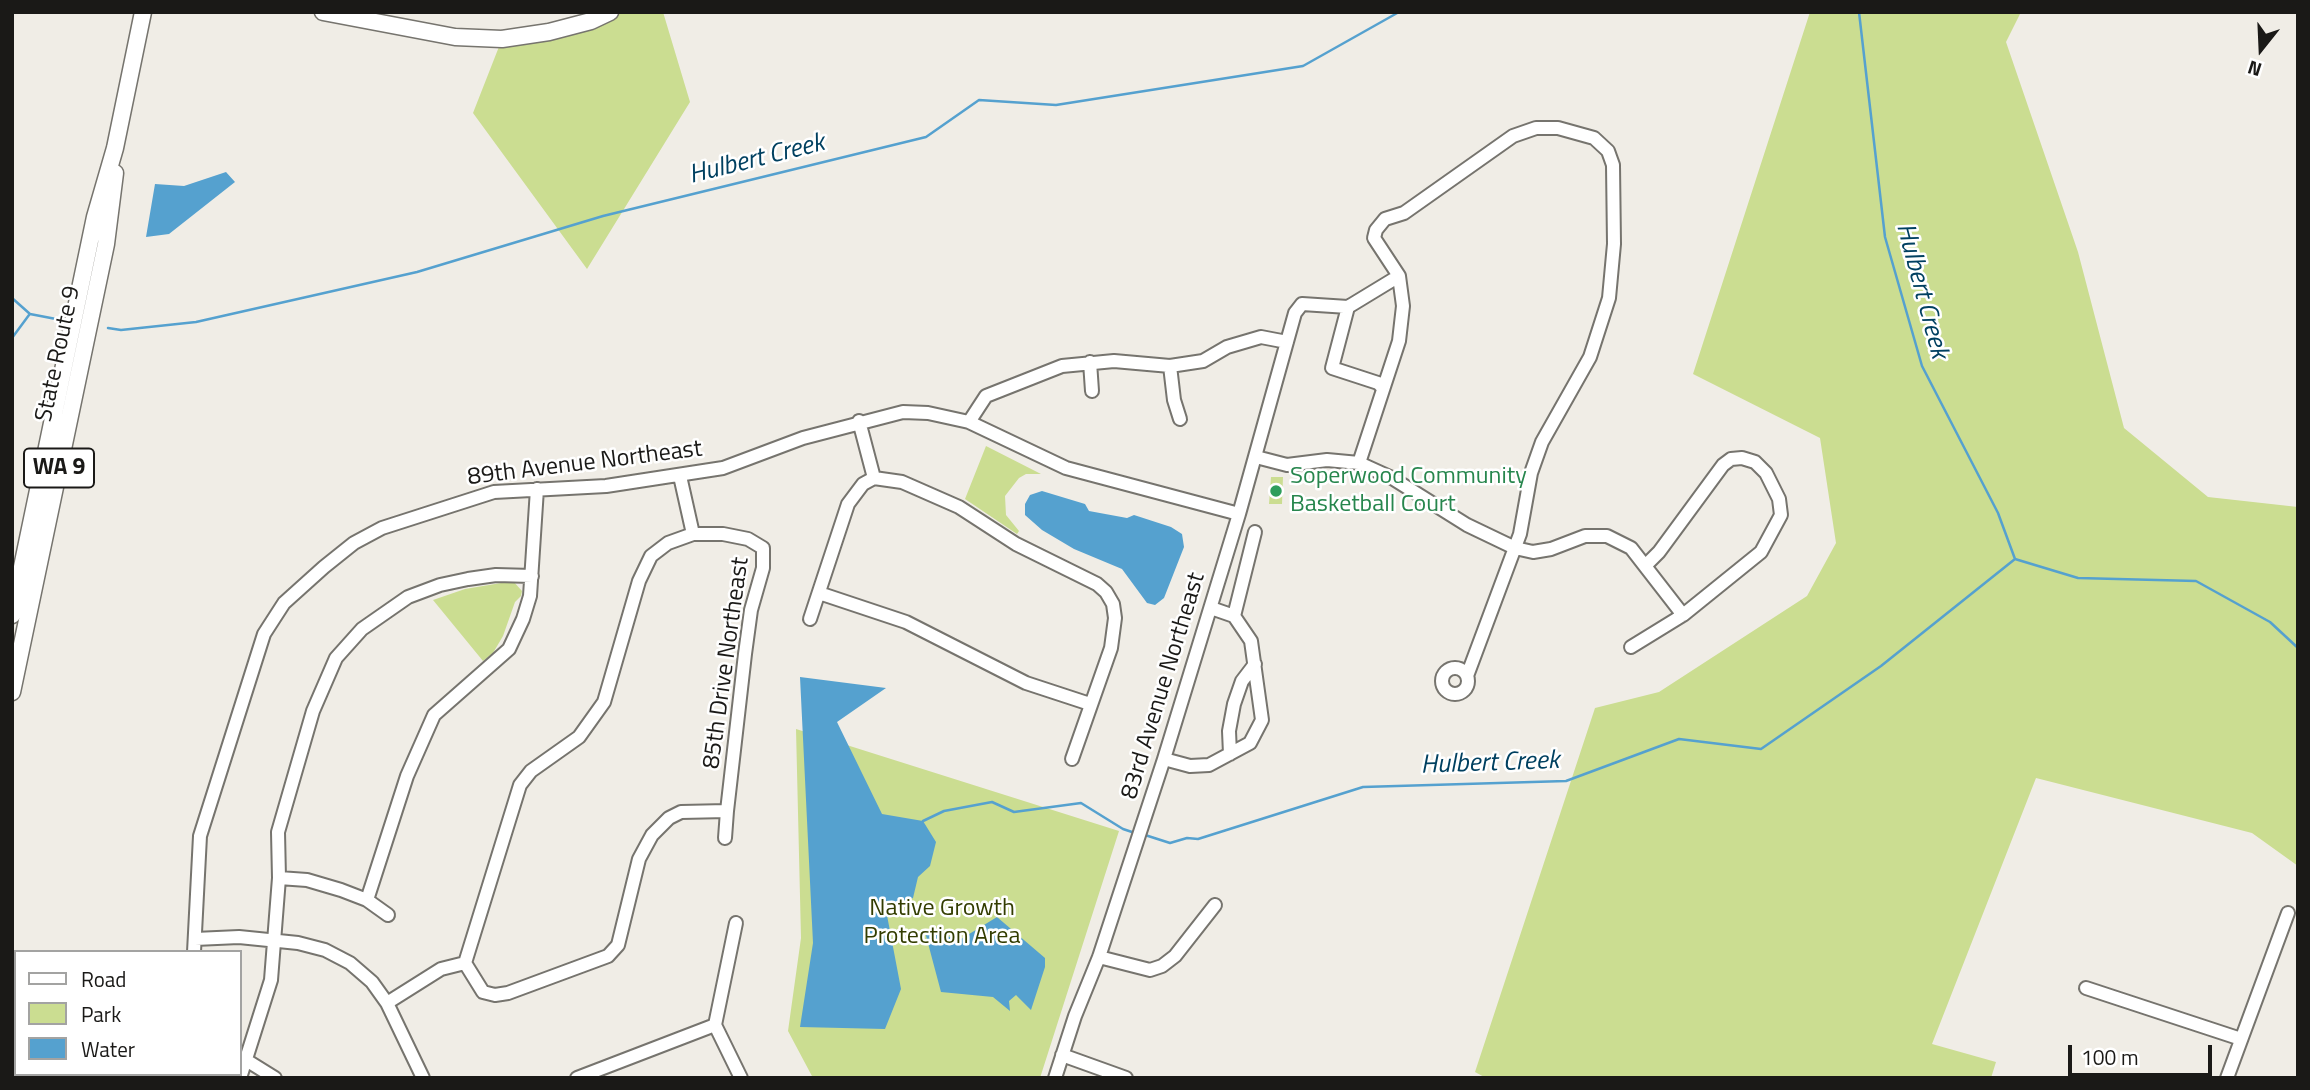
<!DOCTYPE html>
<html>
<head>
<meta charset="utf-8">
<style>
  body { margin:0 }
  #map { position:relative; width:2310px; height:1090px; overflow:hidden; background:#f0ede6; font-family:"Titillium Web",sans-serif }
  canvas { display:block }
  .frame { position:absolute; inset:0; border:14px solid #1a1917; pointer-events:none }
  .legend { position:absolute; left:14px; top:950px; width:228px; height:126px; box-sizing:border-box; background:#fff; border:2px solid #a3a3a2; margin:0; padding:9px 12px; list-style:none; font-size:21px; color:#1a1917 }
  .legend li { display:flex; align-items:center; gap:14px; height:35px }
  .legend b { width:35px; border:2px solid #a3a3a2 }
  .north { position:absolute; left:2226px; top:14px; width:70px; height:70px; -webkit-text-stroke:5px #fff; paint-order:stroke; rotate:198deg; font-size:19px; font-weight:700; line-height:28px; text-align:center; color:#1a1917 }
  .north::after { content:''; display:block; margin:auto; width:24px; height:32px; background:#1a1917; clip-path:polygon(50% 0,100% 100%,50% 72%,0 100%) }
  .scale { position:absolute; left:2068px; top:1045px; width:144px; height:32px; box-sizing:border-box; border:4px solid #1a1917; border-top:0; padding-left:9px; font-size:21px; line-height:24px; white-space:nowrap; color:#1a1917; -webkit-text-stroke:5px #fff; paint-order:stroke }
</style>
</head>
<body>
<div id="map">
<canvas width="2310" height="1090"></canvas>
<div class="frame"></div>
<ul class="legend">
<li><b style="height:9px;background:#fff"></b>Road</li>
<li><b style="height:19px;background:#cbdd91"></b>Park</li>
<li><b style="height:19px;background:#55a1cf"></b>Water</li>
</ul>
<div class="north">N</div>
<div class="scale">100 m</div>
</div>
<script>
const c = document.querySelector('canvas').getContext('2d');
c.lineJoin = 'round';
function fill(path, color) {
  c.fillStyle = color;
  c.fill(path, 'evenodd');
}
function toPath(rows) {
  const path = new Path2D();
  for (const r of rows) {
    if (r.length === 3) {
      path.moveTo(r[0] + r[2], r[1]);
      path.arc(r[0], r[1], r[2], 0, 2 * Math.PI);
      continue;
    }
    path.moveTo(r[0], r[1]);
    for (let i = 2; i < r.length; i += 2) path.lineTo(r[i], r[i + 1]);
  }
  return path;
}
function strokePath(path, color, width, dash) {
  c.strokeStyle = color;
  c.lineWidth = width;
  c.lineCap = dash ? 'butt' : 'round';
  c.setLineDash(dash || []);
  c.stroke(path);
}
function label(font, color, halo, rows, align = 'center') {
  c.font = font + ' "Titillium Web",sans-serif';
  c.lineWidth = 5;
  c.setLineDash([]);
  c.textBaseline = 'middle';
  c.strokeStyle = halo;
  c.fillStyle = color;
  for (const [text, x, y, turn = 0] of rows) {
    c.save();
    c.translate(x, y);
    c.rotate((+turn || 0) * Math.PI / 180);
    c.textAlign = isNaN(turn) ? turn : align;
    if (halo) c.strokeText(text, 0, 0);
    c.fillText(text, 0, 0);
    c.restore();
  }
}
fill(toPath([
  [610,12,663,12,690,102,587,269,473,113,502,39],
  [1810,12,2021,12,2006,42,2078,252,2124,428,2208,497,2298,507,2298,866,2252,833,2036,778,1932,1044,1996,1062,1991,1078,1486,1078,1475,1072,1595,708,1659,692,1807,596,1836,543,1820,438,1693,374],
  [986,446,1041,474,1026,474,1019,478,1005,496,1006,515,1019,531,1017,534,965,499],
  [1271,477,1283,477,1282,504,1269,504],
  [513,581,522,591,521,596,515,602,503,636,493,653,483,661,433,600,465,589],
  [796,729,1119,831,1040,1078,813,1078,788,1031,801,938]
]), '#cbdd91');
fill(toPath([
  [226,172,235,182,169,234,146,237,155,184,184,186],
  [1042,491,1085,504,1089,511,1127,518,1134,515,1171,527,1182,534,1184,547,1164,598,1155,605,1147,603,1122,569,1074,549,1042,530,1025,515,1025,504,1030,495],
  [800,677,886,688,837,722,882,814,923,821,936,842,930,866,918,877,913,898,886,910,901,989,885,1029,800,1027,813,943],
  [997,917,1045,958,1045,967,1031,1010,1016,995,1009,1001,1010,1011,993,997,941,992,925,932,961,939]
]), '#55a1cf');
strokePath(toPath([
  [1859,12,1885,237,1922,366,1998,513,2015,559,2078,578,2196,581,2270,622,2298,648],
  [12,298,30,314,56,319],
  [108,328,121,330,196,322,417,272,603,216,926,137,979,100,1056,105,1303,66,1399,12],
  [12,338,29,315],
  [923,821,944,811,992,802,1014,812,1081,803,1123,829,1135,833],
  [1145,835,1170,843,1187,838,1198,839,1363,787,1566,781,1679,739,1761,749,1881,666,2015,559]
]), '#55a1cf', 2.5);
const minor = toPath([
  [1348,307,1332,368,1378,383,1383,388],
  [1090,362,1092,391],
  [1170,366,1174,400,1180,419],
  [969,422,986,396,1062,366,1114,361,1170,366,1203,361,1227,347,1261,337,1287,342],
  [1256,457,1287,465,1327,460,1359,463,1392,478,1467,525,1515,548,1533,552,1551,549,1585,536,1607,536,1631,548,1683,615],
  [1359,463,1399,341,1403,306,1399,276,1374,238,1376,230,1385,219,1404,213,1513,136,1536,128,1558,128,1594,138,1608,151,1613,165,1614,244,1609,298,1590,357,1542,442,1531,473,1520,534,1467,676],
  [680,476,693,534],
  [874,478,902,482,959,507,1016,544,1097,584,1106,592,1113,604,1115,618,1111,648,1072,759],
  [819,593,906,622,1026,683,1090,704],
  [1234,616,1255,532],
  [810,619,848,504,863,484,874,478,859,421],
  [1631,647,1683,615,1761,552,1781,515,1779,499,1766,473,1755,462,1742,458,1731,459,1723,465,1659,552,1646,565],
  [1455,681,13],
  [1230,754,1229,731,1234,704,1242,681,1255,664],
  [1164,759,1190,766,1209,765,1250,743,1262,720,1251,641,1234,616,1211,608],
  [725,838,727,811],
  [279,878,307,880,341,890,367,900,388,915],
  [367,900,407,776,434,715,509,649,523,619,530,596,537,489],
  [736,923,715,1025,741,1078],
  [195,939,239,937,298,943,325,950,350,963,372,982,387,1003,423,1078],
  [194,952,200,836,264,634,284,603,324,567,354,543,382,528,494,492,606,486,723,468,803,438,903,412,928,413,969,422,1066,468,1239,514],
  [1099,957,1150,970,1162,966,1175,956,1215,905],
  [2086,988,2241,1039],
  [387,1003,441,969,465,963,483,992,495,995,508,993,608,956,618,945,639,859,652,835,669,818,681,812,727,811,745,654,751,610,763,568,763,548,748,539,723,534,693,534,668,543,651,556,639,581,604,702,579,737,531,771,520,785,465,963],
  [1062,1055,1126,1078],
  [246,1060,275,1078],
  [157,1078,160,1074],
  [240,1078,271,980,279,878,278,832,313,711,336,658,362,629,408,597,440,585,468,579,496,575,532,576],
  [577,1078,715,1025],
  [1055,1078,1075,1016,1099,957,1164,759,1239,514,1295,313,1302,304,1348,307,1399,276],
  [2227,1078,2288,913]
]);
const major = toPath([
  [323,12,455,37,502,39,549,32,591,21,610,12],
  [12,615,95,217,115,148,143,12],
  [12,692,106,244,115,173]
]);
strokePath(minor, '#76746e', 16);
strokePath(major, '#76746e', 19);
strokePath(minor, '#fff', 12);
strokePath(major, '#fff', 16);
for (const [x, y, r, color] of [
  [1276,491,7,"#2e9e5b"]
]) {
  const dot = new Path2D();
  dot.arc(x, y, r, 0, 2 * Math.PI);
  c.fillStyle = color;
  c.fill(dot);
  strokePath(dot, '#fff', 2.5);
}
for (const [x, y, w] of [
  [59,468,70]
]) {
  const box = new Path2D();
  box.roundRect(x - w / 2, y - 19.5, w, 39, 5);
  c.fillStyle = '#fff';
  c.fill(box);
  strokePath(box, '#1a1917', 2);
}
label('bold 23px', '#1a1917', null, [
  ["WA 9",59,468]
]);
label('24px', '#1a1917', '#fff', [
  ["State Route 9",59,354,-78],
  ["89th Avenue Northeast",585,464,-7],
  ["85th Drive Northeast",727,663,-82],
  ["83rd Avenue Northeast",1164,686,-73]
]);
label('24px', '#27864d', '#fff', [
  ["Soperwood Community",1290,477],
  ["Basketball Court",1290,505]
], 'left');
label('24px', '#333d01', '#fff', [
  ["Native Growth",942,909],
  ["Protection Area",942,937]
]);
label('italic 26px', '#004060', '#fff', [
  ["Hulbert Creek",757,160,-14],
  ["Hulbert Creek",1921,291,75],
  ["Hulbert Creek",1490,764,-2]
]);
</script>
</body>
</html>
